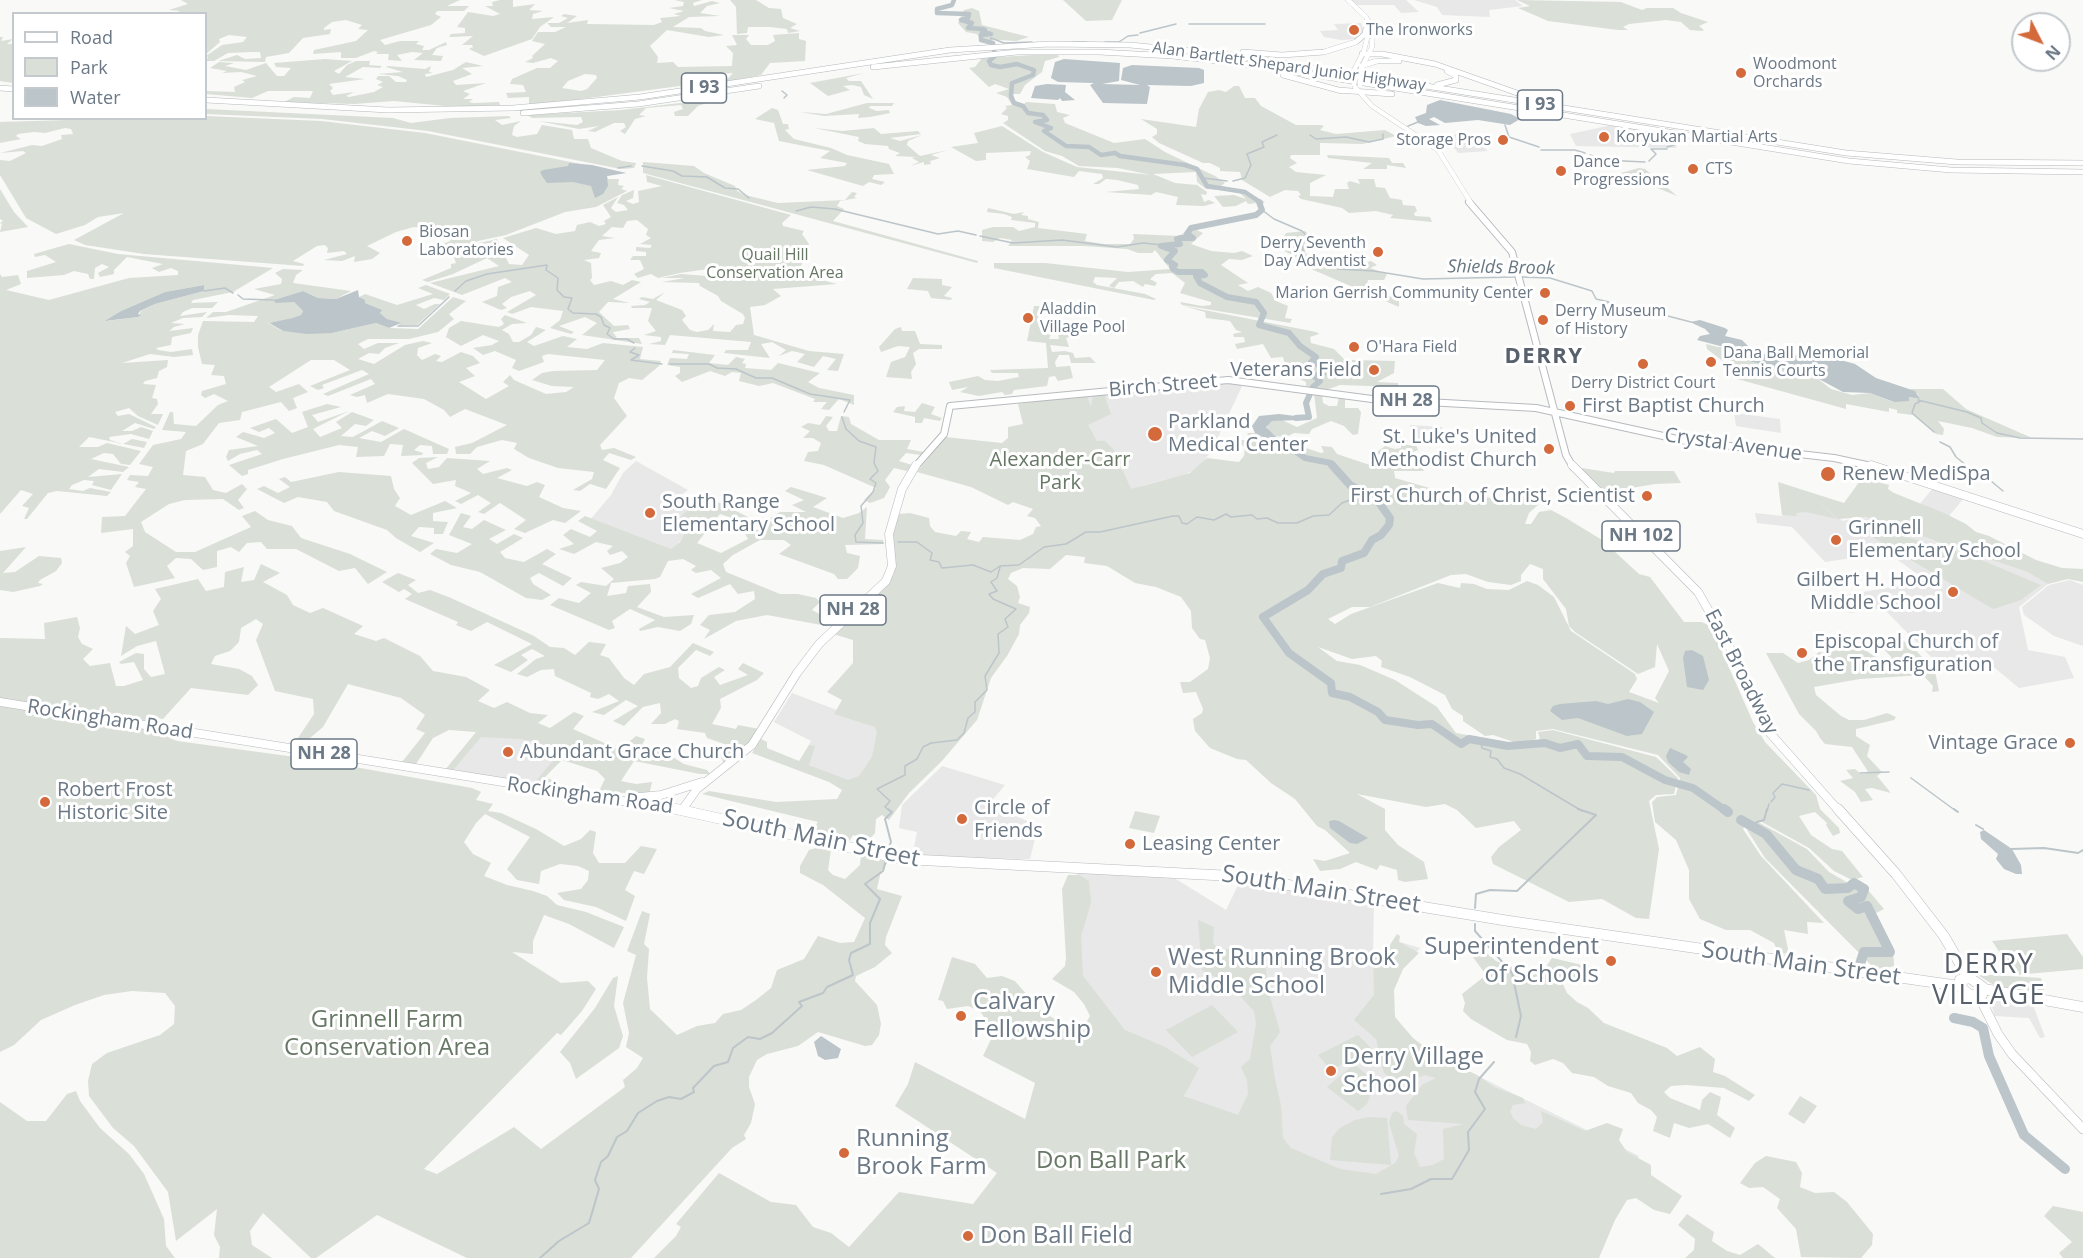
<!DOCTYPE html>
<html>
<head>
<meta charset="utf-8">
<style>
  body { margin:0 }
  #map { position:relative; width:2083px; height:1258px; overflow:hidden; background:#f9f9f7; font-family:"Open Sans",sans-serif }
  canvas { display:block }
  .legend { position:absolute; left:12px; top:12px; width:195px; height:108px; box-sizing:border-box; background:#fff; border:2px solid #c4c9ce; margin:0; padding:8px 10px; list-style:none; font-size:18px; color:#6b7885 }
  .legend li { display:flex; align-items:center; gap:12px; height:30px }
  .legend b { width:30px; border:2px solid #c4c9ce }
  .north { position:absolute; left:2011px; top:12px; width:60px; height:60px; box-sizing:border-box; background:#fff; border:2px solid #c4c9ce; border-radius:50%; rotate:132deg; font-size:16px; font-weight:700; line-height:24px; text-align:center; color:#6b7885 }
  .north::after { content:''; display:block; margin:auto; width:21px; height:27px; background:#d4693c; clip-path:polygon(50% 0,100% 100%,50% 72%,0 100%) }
</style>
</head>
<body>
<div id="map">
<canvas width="2083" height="1258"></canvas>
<ul class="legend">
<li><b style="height:8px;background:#fff"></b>Road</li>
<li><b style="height:16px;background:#dadfd8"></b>Park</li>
<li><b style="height:16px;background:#bcc5ca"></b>Water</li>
</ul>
<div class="north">N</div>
</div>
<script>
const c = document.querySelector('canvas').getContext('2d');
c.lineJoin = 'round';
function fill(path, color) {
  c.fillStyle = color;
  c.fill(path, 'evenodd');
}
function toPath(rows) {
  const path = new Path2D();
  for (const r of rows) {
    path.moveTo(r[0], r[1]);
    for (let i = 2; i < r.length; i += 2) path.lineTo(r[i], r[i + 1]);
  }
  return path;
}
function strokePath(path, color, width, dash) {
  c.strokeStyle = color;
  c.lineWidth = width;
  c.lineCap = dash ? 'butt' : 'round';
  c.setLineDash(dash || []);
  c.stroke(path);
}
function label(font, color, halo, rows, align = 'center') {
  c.font = font + ' "Open Sans",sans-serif';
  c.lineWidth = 6;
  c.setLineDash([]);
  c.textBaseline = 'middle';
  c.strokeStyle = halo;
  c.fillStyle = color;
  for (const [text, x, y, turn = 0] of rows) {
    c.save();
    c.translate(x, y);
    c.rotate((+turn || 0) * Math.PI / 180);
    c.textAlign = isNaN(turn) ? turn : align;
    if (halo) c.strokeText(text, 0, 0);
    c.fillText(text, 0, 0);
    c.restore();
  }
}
fill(toPath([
  [1351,0,1406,0,1419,12,1401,13,1394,5,1356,5],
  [1414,0,1515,0,1523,6,1489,10,1490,17,1442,15,1437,7],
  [1361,23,1364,32,1358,39,1341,40,1324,37,1320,31,1338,30,1334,24],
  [1612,125,1679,135,1676,148,1576,146,1570,134],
  [1468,133,1488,151,1458,153,1453,146,1439,148,1426,138],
  [1226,381,1244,382,1211,452,1198,468,1184,475,1148,484,1113,496,1088,425,1086,394],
  [1734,413,1780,419,1781,433,1736,426],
  [1410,425,1442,427,1445,444,1412,443],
  [636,461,688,490,681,495,712,505,671,551,589,521,611,495,623,473],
  [1934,487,1965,497,1949,516,1918,506],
  [1779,492,1815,500,1843,521,1861,516,2027,572,2048,584,2019,607,2028,650,2065,657,2074,678,2019,688,1984,659,1942,668,1883,608,1850,613,1834,597,1927,581,1870,540,1886,553,1825,562,1792,527,1757,523,1755,513,1783,516],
  [2070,580,2083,585,2083,646,2054,636,2024,615,2022,607,2049,585],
  [792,693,913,739,868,790,800,761,811,741,774,722],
  [488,721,573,742,536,785,445,771],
  [942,766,1005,785,989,804,1038,826,1030,859,912,857,917,832,899,828,902,805],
  [1077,870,1171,876,1226,910,1240,881,1374,902,1373,954,1394,960,1397,941,1420,948,1357,1023,1482,1078,1639,1156,1605,1229,1510,1258,1177,1092,1198,1068,1125,1030,1081,982],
  [1998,996,2032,1002,2045,1037,2040,1038,2029,1018,1995,1016,1990,1001]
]), '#e7e8e7');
fill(toPath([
  [181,0,460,0,447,6,469,6,464,11,437,11,435,14,441,17,431,25,380,40,385,45,400,41,419,41,416,44,424,46,422,50,429,50,446,42,447,45,437,48,432,55,443,56,441,61,414,60,423,53,412,52,397,55,402,61,388,60,389,54,376,54,378,52,374,51,356,58,341,58,341,52,313,54,314,50,356,41,368,30,358,29,362,25,346,20,332,22,324,28,324,30,331,29,330,34,303,38,289,53,266,57,265,62,218,61,237,55,245,59,261,58,260,52,252,52,228,53,214,61,206,61,208,57,206,56,222,45,243,42,247,37,229,35,219,39,220,42,206,54,206,14,176,13,180,11,169,10,188,4],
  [500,0,513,0,513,7,535,4,529,10,543,11,533,14,532,19,554,17,540,27,532,39,484,56,469,49,473,47,472,45,462,45,473,36,449,37,451,34,465,33,465,28,457,27,468,12,493,16,500,14,485,6,493,6,492,2],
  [674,0,702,0,693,3,694,6,712,1,720,3,707,6,700,13,720,16,689,17,673,27,701,28,705,31,724,35,709,37,667,30,650,46,658,57,657,63,673,62,678,67,732,66,733,53,726,46,737,45,732,35,749,35,746,39,751,45,768,45,775,41,773,35,799,33,799,39,806,41,805,61,770,63,761,75,725,82,733,73,709,75,710,82,574,100,529,104,529,97,508,98,506,93,526,92,523,85,510,84,512,79,537,68,550,68,558,61,551,58,533,63,525,62,533,58,532,56,545,44,532,41,538,32,555,32,566,27,551,27,547,23,559,23,568,18,561,16,564,14,577,16,567,23,588,20,587,24,654,25,662,22,660,18,681,16,674,14,684,11,669,8,683,6,684,2],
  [585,74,596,75,597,78,587,89,581,91,562,88,568,81],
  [730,0,756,0,769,8,781,9,783,18,797,24,790,28,800,31,788,33,787,29,770,27,748,27,747,33,737,34,736,7],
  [1063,0,1122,0,1112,20,1086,21],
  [1517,0,1621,2,1642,10,1647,8,1673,8,1681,13,1708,22,1699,26,1704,30,1702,31,1690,30,1681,22,1666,20,1629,24,1623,27,1628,30,1618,30,1548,21,1518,8,1530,6],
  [972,8,979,11,982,25,1029,37,1016,41,980,39,977,34,966,32,958,23,964,10],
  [0,37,3,37,1,41,13,39,7,44,13,44,13,83,0,81],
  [1032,55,1058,55,1059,57,1045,61,1042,72,1025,85,1020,94,1010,94,1012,101,1021,107,1026,102,1055,104,1057,112,1070,115,1063,118,1065,123,1114,143,1145,139,1165,152,1215,176,1225,183,1221,186,1247,191,1265,202,1248,204,1246,201,1236,206,1223,207,1214,196,1234,195,1246,199,1239,192,1206,189,1197,182,1196,172,1153,174,1175,183,1197,185,1207,192,1206,195,1201,194,1204,202,1209,200,1215,203,1204,206,1176,205,1178,197,1156,192,1151,195,1106,192,1139,189,1138,185,1117,180,1106,179,1099,184,1093,184,1103,178,1102,174,1079,171,1074,177,1027,169,1030,161,1025,157,1030,155,1031,151,986,153,986,160,976,161,951,147,978,143,974,133,1002,126,1043,152,1077,167,1151,175,1118,168,1079,166,1062,156,1045,151,1003,123,1008,120,1008,116,1001,114,1007,108,1005,106,1012,105,1007,97,996,93,1009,89,995,84,989,87,969,68,975,67,982,58],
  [325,59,352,61,334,71,339,74,347,65,356,61,370,61,369,65,382,66,380,68,363,67,345,77,365,79,329,84,333,88,330,91,333,95,354,92,346,96,349,97,374,92,383,87,377,85,383,82,376,79,378,76,389,76,396,82,406,82,407,80,398,76,378,74,403,72,386,67,388,66,425,69,431,66,429,72,433,73,425,74,426,77,453,70,466,62,483,66,462,68,472,74,453,81,456,85,486,83,463,91,470,94,463,99,473,99,469,102,474,103,499,102,500,105,455,107,394,101,354,104,284,102,294,97,310,98,313,91,268,91,252,98,206,94,206,91,235,92,234,87,245,82,242,80,257,76,241,72,222,73,227,71,210,68,219,62,234,63,225,66,246,70,266,63,277,76,284,76,291,68,276,67,274,63],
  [864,73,846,78,849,81,861,81,873,99,864,95,861,87,852,85,843,86,850,90,828,96,810,83],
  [1234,86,1239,86,1245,98,1255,98,1261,106,1296,125,1321,125,1324,126,1320,130,1336,134,1385,130,1396,136,1363,144,1320,143,1320,155,1291,155,1290,158,1297,163,1289,167,1296,172,1326,175,1310,183,1310,196,1333,197,1335,189,1349,189,1347,183,1350,181,1360,184,1358,179,1374,179,1376,187,1385,188,1390,198,1402,200,1403,205,1415,206,1417,211,1414,213,1415,216,1430,217,1432,222,1390,218,1393,215,1376,211,1349,213,1342,208,1301,199,1298,196,1301,195,1298,191,1285,190,1270,197,1242,180,1240,172,1220,171,1220,168,1210,163,1203,163,1159,143,1152,137,1157,134,1157,129,1141,119,1196,127,1199,109,1208,92,1219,90,1226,92],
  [722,98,698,106,688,116,675,116,674,112,683,109,681,105,646,108,639,115,646,116,635,119,625,134,620,131,626,127,624,123,614,123,595,132,588,131,599,126,579,129,538,121,577,125,583,122,581,117,532,118,528,115,621,110],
  [867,103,894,103,892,106,870,106,869,108,877,111,889,110,890,113,870,117,858,118,859,114,824,116,800,112,826,114],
  [772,108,778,110,783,124,788,124,789,129,785,130,794,139,831,148,847,155,889,164,894,174,874,175,872,179,885,182,881,185,869,182,863,186,807,170,845,166,847,163,820,158,830,151,779,141,774,123,755,119],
  [206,109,393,118,411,123,450,118,509,116,511,118,495,120,502,125,521,121,514,126,512,135,517,137,537,134,542,125,572,130,574,139,588,139,591,148,622,161,636,163,634,168,621,169,428,131,322,119,206,114],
  [206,116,321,121,425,133,626,173,607,176,608,179,619,179,618,185,624,186,621,189,627,191,596,207,565,212,506,235,478,241,461,250,456,244,446,249,454,251,452,254,437,257,434,254,441,249,438,246,450,241,453,236,450,232,414,227,396,232,367,246,380,253,372,259,354,262,355,256,342,261,324,260,347,254,344,251,327,253,328,248,325,245,317,246,293,261,304,264,303,266,144,254,85,245,74,240,124,213,98,217,85,225,56,234,26,218,0,175,0,160,10,161,26,153,23,151,0,153,32,145,42,146,62,139,61,135,73,134,71,129,65,128,45,133,34,132,18,134,16,136,21,139,0,143,0,122],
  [814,128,842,131,874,128,881,134,918,131,921,134,890,138,900,141,922,135,908,141,907,145,920,156,948,150,931,155,940,158,930,161,931,164,924,165,924,162,910,166,919,162,912,158,916,157,895,156,900,153,889,149,888,146,865,144,858,141,859,137],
  [1327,155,1389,158,1392,163,1403,163,1406,168,1387,165,1387,169,1363,169,1372,163,1328,158],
  [643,162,694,166,704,173,735,186,737,191,745,195,778,203,845,200,852,192,857,193,854,197,857,198,840,201,837,206,844,209,833,221,978,261,977,263,643,173],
  [1639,168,1645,169,1677,196,1621,173],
  [646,175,791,215,782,223,783,226,804,231,802,234,809,244,800,269,806,276,837,284,773,289,781,296,765,305,750,307,754,335,809,351,844,354,838,371,827,370,836,359,823,356,814,367,797,362,805,354,792,351,779,356,786,350,772,342,761,344,770,358,724,353,726,350,748,350,751,342,670,335,665,345,649,344,661,341,661,337,644,335,656,331,648,321,652,308,632,308,631,306,645,305,650,302,639,299,642,297,653,299,665,292,656,300,682,310,686,316,682,320,690,330,697,332,708,330,714,324,713,331,730,332,736,325,743,324,745,318,743,314,721,301,718,296,700,286,699,283,662,282,685,278,662,278,681,274,734,278,732,269,722,267,680,273,658,278,651,274,638,278,634,274,644,269,640,260,630,260,633,256,646,256,646,252,636,251,636,247,650,248,652,245,640,244,651,238,646,235,648,229,637,220,627,221,623,228,612,227,602,236,615,238,599,240,591,251,601,253,599,258,584,260,591,263,592,278,590,280,594,285,611,281,623,285,632,280,641,282,613,299,630,303,608,302,599,312,614,326,628,325,630,329,613,332,617,338,639,338,642,344,582,335,597,323,585,317,559,326,574,332,571,334,550,328,560,320,563,311,531,307,512,314,507,312,536,295,530,291,511,297,502,304,507,308,501,310,482,302,497,296,498,287,512,282,505,278,462,295,430,283,499,266,487,258,453,274,428,282,422,280,451,268,451,264,456,263,453,255,475,244,497,239,509,264,522,265,529,255,503,238,536,228,556,234,575,231,577,225,590,222,599,226,606,224,604,221,611,217,603,205,618,197,611,208,616,212,628,210,624,205,617,203,622,195,634,190,633,198,626,201,633,204,639,202,638,191,662,186,647,182],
  [0,189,14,212,28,227,0,232,2,224,0,223,3,221,0,219],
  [988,208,1014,214,1024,212,1021,215,1028,216,1028,219,1039,222,1038,228,1087,234,1085,241,1104,244,1130,244,1134,239,1133,234,1180,236,1190,227,1203,233,1191,244,1211,251,1234,253,1242,251,1253,256,1242,260,1229,259,1221,265,1248,283,1238,285,1248,291,1258,287,1271,293,1276,301,1288,306,1285,318,1292,319,1290,323,1182,305,1180,302,1202,306,1211,305,1211,302,1180,293,1185,283,1172,273,1156,274,1150,279,1157,283,1155,286,1145,284,1143,287,1133,281,1119,282,1114,288,1109,286,1117,278,1095,277,1093,282,1097,285,1145,294,1156,299,1154,300,994,268,994,263,1045,263,1128,272,1170,269,1155,250,1152,253,1138,253,1127,249,1084,246,1008,246,1012,240,1000,238,993,242,982,241,982,230,993,227,1013,227,1019,231,1035,227,1035,223,1011,220,1012,217,1004,214,987,212],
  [1305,231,1310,237,1306,244,1305,253,1317,261,1331,263,1354,259,1362,264,1371,261,1377,265,1370,268,1387,274,1384,280,1368,280,1366,289,1374,295,1399,297,1399,307,1302,265,1297,258,1281,249,1285,244,1289,244,1282,240,1286,233],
  [69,244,118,254,273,268,233,292,193,300,191,303,218,302,212,308,192,308,183,312,180,316,207,312,202,317,183,318,171,323,185,324,174,327,169,331,193,328,191,333,172,337,171,345,156,348,158,350,171,352,192,349,193,355,174,357,150,354,122,363,168,360,167,367,159,371,157,378,145,381,143,384,156,385,152,398,157,399,158,404,151,414,163,414,158,425,138,416,129,408,115,412,118,416,129,414,156,427,154,429,135,423,122,431,132,431,141,427,153,431,149,439,131,434,109,437,110,440,123,444,132,439,147,442,144,448,89,437,79,447,98,447,107,443,141,451,130,465,121,464,113,454,104,453,91,459,129,467,123,472,99,469,88,477,122,474,111,490,92,485,94,481,84,480,72,485,69,489,83,491,90,488,111,492,107,496,57,491,48,493,27,519,24,519,29,508,22,506,33,494,21,490,0,514,0,274,2,277,18,275,21,284,6,290,49,300,129,278,178,275,178,271,171,268,159,272,152,268,163,264,127,257,114,270,114,274,100,277,98,273,109,267,102,264,95,268,94,279,90,279,88,274,74,271,64,275,27,278,27,271,56,262,45,255,35,257,34,254],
  [204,285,204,291,155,304,141,311,138,317,107,321,121,311,165,292],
  [283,269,303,270,296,275,293,283,351,291,336,299,318,298,303,291,277,299,294,302,303,311,301,315,293,319,268,323,282,331,332,333,376,323,389,328,418,329,453,297,466,301,449,314,454,319,438,332,409,339,368,339,358,344,364,349,378,343,399,343,385,348,379,354,369,353,358,359,374,364,405,345,423,341,432,343,418,348,417,355,422,360,435,354,441,356,436,361,442,362,461,352,473,356,480,363,466,368,475,376,459,382,486,399,509,386,503,382,510,375,514,380,546,394,566,392,574,387,552,386,532,380,542,373,553,371,597,370,605,360,548,354,542,356,544,362,519,371,512,368,516,360,495,351,483,355,473,348,492,345,499,341,483,335,461,346,446,337,449,328,461,321,499,327,504,324,501,319,505,315,527,323,512,324,502,330,509,334,513,342,519,342,531,335,536,327,546,330,527,342,534,346,563,336,577,339,567,347,587,349,603,343,643,347,640,359,661,361,659,366,642,380,629,378,619,383,614,398,627,416,600,445,602,450,614,448,636,457,631,460,609,453,603,460,620,468,606,489,590,484,580,491,573,490,592,479,594,472,558,468,529,458,514,449,517,443,502,440,477,447,470,454,456,454,455,447,472,443,507,425,465,409,450,417,444,410,424,399,388,394,367,403,365,395,357,397,350,395,375,384,371,379,328,396,323,394,369,374,362,370,322,385,324,388,318,390,310,386,350,370,334,360,311,360,269,387,276,392,299,384,308,392,293,398,297,408,289,411,281,402,242,412,240,420,219,423,203,444,186,451,183,475,205,477,213,490,226,493,242,484,247,489,238,500,244,508,239,510,223,499,185,500,169,504,141,522,145,532,176,552,195,552,251,527,242,516,255,511,268,520,292,526,301,538,350,554,387,572,368,584,355,568,339,571,296,549,267,549,261,542,247,543,239,552,231,547,217,551,217,567,203,570,191,559,176,558,167,566,175,578,134,587,126,563,130,556,125,552,133,546,133,529,101,533,102,517,125,516,146,489,135,487,139,482,127,480,130,475,148,476,153,467,139,464,153,445,181,439,186,432,162,430,170,412,173,412,174,424,196,426,218,405,228,401,214,394,205,398,201,395,202,391,226,384,224,376,211,375,215,365,202,364,198,347,198,335,203,321,254,322,258,316,229,315,206,318,213,312,226,312,275,295,254,289,281,284,282,279,275,273],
  [913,278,942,279,942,285,952,287,944,296,952,298,951,300,931,298,928,291,907,289],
  [426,285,450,294,444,300,434,298,416,305,424,309,435,304,440,304,417,325,397,326,400,324,387,319,380,313,381,310,365,303,359,297,365,294,397,305,433,294,418,288],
  [1034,306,1048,306,1050,311,1040,313,1042,320,1038,322,1051,334,1049,339,1059,339,1058,333,1064,327,1074,329,1073,336,1066,338,1069,347,1050,345,1052,352,1065,351,1073,353,1075,358,1090,357,1096,363,1071,363,1069,355,1059,355,1055,362,1056,367,1070,366,1073,378,1058,381,1055,376,1049,377,1047,386,1014,390,1012,394,1005,395,1002,392,979,396,960,392,968,387,952,390,949,382,978,376,985,380,998,381,1019,377,1018,373,992,373,990,370,1048,368,1046,343,1027,341],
  [1184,306,1316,332,1319,334,1310,337,1311,343,1334,349,1348,363,1354,381,1352,360,1395,361,1394,373,1377,382,1398,383,1398,387,1340,385,1326,390,1306,386,1306,382,1287,373,1283,357,1271,358,1263,344,1237,349,1235,344,1245,342,1244,337,1234,337,1233,334,1242,332,1236,330,1230,321,1206,318,1205,312],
  [901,327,902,331,915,331,920,344,942,345,942,349,919,349,913,353,916,364,911,372,912,379,886,377,891,362,905,357,910,347,898,346,881,352,879,347,895,329],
  [1706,344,1718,347,1745,346,1750,352,1806,355,1785,357,1763,353,1738,354,1740,359,1818,379,1831,389,1852,395,1870,393,1893,402,1908,397,1919,399,1918,394,1909,389,1943,389,1966,409,2032,438,1997,437,1972,428,1938,421,1944,429,1943,435,1936,434,1913,415,1897,413,1897,410,1889,408,1889,412,1846,404,1846,409,1730,377,1724,362,1707,349],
  [673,350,715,355,709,363,728,365,736,357,745,359,742,363,746,364,745,368,771,370,778,363,820,373,808,382,819,388,854,395,854,405,839,399,829,410,821,409,827,402,813,402,815,399,773,383,759,386,739,381,741,373,732,372,725,376,710,371,682,382,675,376,680,373,680,367,667,365,670,358,687,359,689,354,672,353],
  [1086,394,1091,407,1093,396,1104,394,1111,414,1088,425,1097,441,1105,441,1115,451,1104,457,1123,471,1131,489,1190,473,1207,458,1239,462,1244,456,1245,447,1234,440,1251,440,1247,433,1255,433,1291,451,1306,448,1321,453,1324,452,1321,446,1332,447,1337,454,1370,465,1383,463,1377,452,1385,446,1395,449,1401,448,1401,445,1416,445,1418,450,1413,452,1424,471,1394,471,1395,478,1433,489,1443,493,1439,498,1453,501,1480,502,1482,497,1515,500,1513,496,1527,497,1529,502,1539,504,1529,513,1525,524,1531,524,1539,512,1551,510,1566,518,1602,540,1639,574,1650,577,1684,622,1702,622,1714,628,1712,629,1753,722,1765,742,1816,795,1820,809,1839,828,1840,833,1833,836,1826,825,1827,823,1815,812,1799,816,1811,835,1832,849,1842,851,1863,877,1852,880,1834,871,1809,848,1760,821,1746,822,1743,829,1761,856,1824,923,1807,922,1808,934,1784,930,1789,954,1778,953,1774,943,1750,930,1726,930,1700,919,1689,899,1689,870,1676,840,1655,822,1652,802,1657,797,1676,795,1680,778,1658,755,1553,729,1536,731,1536,739,1520,744,1493,735,1485,736,1463,721,1463,716,1452,709,1445,695,1410,677,1381,667,1382,661,1376,656,1352,659,1318,647,1337,661,1360,665,1395,680,1437,707,1456,733,1522,745,1540,739,1538,732,1553,730,1656,757,1678,778,1674,794,1656,795,1649,801,1659,849,1649,919,1636,918,1602,899,1569,902,1493,864,1491,857,1499,847,1521,830,1514,821,1476,828,1457,810,1445,804,1426,807,1357,794,1385,809,1385,830,1398,845,1424,862,1428,879,1405,882,1398,880,1397,870,1380,865,1377,870,1356,862,1340,869,1320,871,1313,859,1325,861,1350,853,1325,830,1317,826,1295,799,1271,783,1246,760,1237,759,1210,748,1195,731,1193,719,1202,713,1203,709,1196,692,1183,693,1180,682,1190,682,1208,669,1210,658,1205,640,1200,639,1192,628,1191,611,1181,597,1156,587,1135,583,1107,566,1084,563,1085,557,1066,555,1050,569,1023,568,1011,573,1008,579,1017,586,1020,597,1018,603,1030,607,1029,613,1020,625,1019,634,1007,656,991,678,977,720,941,762,909,793,889,820,882,815,876,819,875,833,869,840,853,835,847,845,808,835,818,822,702,794,709,791,776,802,837,799,842,790,829,782,752,753,761,739,767,742,767,748,799,761,809,745,815,746,809,765,848,780,859,776,872,757,877,732,875,727,834,714,842,700,827,692,853,663,853,640,833,634,856,613,868,613,875,608,881,598,875,596,894,574,893,532,899,514,910,513,929,518,930,526,935,532,956,536,961,531,971,532,967,539,979,542,983,537,1020,540,1033,534,1036,527,1041,526,1035,518,1027,516,1033,509,1013,502,1008,505,971,487,917,472,945,437,1002,443,1008,438,1008,427,1023,424,1018,404],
  [1530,564,1543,569,1543,579,1566,609,1569,626,1575,632,1638,674,1655,667,1657,644,1669,671,1655,698,1659,703,1629,692,1637,679,1635,674,1571,631,1554,597,1538,585,1527,581,1509,590,1487,589,1474,584,1461,583,1460,588,1438,583,1351,614,1335,624,1328,619,1352,607,1370,607,1451,575,1466,574,1488,582,1511,585,1521,581,1521,575],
  [1314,394,1322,394,1323,403,1329,406,1337,406,1339,397,1345,397,1345,408,1358,408,1361,412,1358,434,1353,435,1344,426,1331,421,1312,429,1309,434,1294,433,1286,437,1275,436,1269,432,1266,424,1272,421,1282,420,1297,427,1317,418],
  [922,403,935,407,931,414,942,418,940,421,924,418,922,423,915,423,915,417,893,412,897,407,905,406,904,411,915,412],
  [327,404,341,407,312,415,318,422,349,411,313,429,320,437,342,428,336,422,352,412,374,420,366,426,355,424,341,436,353,437,382,421,399,428,385,436,372,431,359,438,381,442,404,429,449,449,447,454,433,454,432,446,420,445,414,450,423,453,422,455,401,456,403,445,390,444,384,456,356,457,358,447,339,445,283,459,248,470,248,474,242,476,229,465,262,454,257,450,240,454,228,461,226,457,229,450,258,446,236,437,243,432,264,438,275,433,269,428,259,432,250,428,276,419,292,433,308,427,302,412],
  [826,416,833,417,826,426,829,431,837,431,841,416,849,417,851,424,879,440,911,440,907,449,924,452,921,455,906,453,899,461,912,465,907,471,894,468,885,480,890,487,884,498,870,503,864,500,876,488,824,465,804,461,808,452,818,451,821,443,813,438,803,438,810,431,801,427,808,423,820,425],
  [438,457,426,463,428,469,439,467,447,458,490,461,477,469,483,474,507,468,512,470,497,478,527,486,537,482,545,485,539,497,563,508,581,511,565,523,553,520,525,533,514,529,526,520,500,503,484,514,478,512,491,503,478,495,461,504,455,501,471,493,455,486,456,480,433,484,412,463,419,458],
  [1575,467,1614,473,1615,471,1674,471,1681,483,1655,484,1601,493],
  [339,472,391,476,394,489,400,498,395,506,411,515,445,501,457,508,433,513,433,521,448,522,443,534,434,534,434,528,419,527,411,536,434,543,420,552,396,538,387,530,334,511,327,502,298,497,284,503,257,489,264,486,278,493,290,487,279,479,285,477,291,482],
  [1862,478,1889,485,1888,489,1894,493,1944,513,1966,524,1976,532,1989,536,2036,560,2062,568,2083,569,2083,582,2068,579,2048,584,2027,572,1865,517,1838,519,1818,501,1837,519,1806,512,1796,513,1797,516,1782,515,1778,482,1844,503],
  [791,487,827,498,813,507,843,518,859,513,867,507,865,539,883,540,884,544,845,545,847,553,860,556,858,568,847,579,838,579,834,574,779,554,791,545,784,540,760,540,733,555,723,564,726,572,780,594,798,594,816,598,820,602,812,610,832,621,827,626,767,615,736,621,704,639,710,630,700,625,709,615,735,612,755,599,754,591,738,594,730,584,698,598,691,594,721,578,711,570,696,573,691,570,696,566,683,559,668,561,660,577,655,579,611,583,607,596,626,593,628,586,650,584,651,592,637,607,664,617,694,615,691,624,680,631,658,627,640,631,639,629,655,620,630,609,612,621,615,628,609,630,550,605,559,598,579,603,591,593,576,585,581,582,606,586,614,579,601,568,620,563,628,557,622,551,610,555,607,551,613,546,596,542,574,554,559,549,574,544,563,535,571,529,590,537,597,531,578,521,585,516,671,549,680,542,684,535,681,531,687,526,675,522,691,507,703,510,707,507,694,500,696,498,725,504,736,496,746,501,734,510,748,517,741,521,720,514,697,543,721,553,748,539,745,534,766,527,769,525,765,521,780,512,806,512,792,505,804,500,785,491],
  [461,513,471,516,463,527,472,529,484,520,506,530,489,539,497,544,514,534,523,538,500,552,505,558,524,562,547,549,556,554,542,564,572,578,563,586,539,573,530,578,533,584,551,595,542,600,526,598,480,572,451,565,430,554,436,549,457,553,472,544,449,535],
  [1863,520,1907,537,1974,557,2041,585,2021,600,1993,609,1849,523],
  [26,547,3,573,15,572,39,556,61,558,62,563,56,571,40,580,38,583,43,584,40,586,13,592,0,590,0,551],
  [261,564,280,573,263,582,287,595,293,605,310,613,323,608,363,626,354,634,376,641,384,638,420,656,433,671,466,677,490,690,478,701,494,708,507,702,530,713,548,715,538,723,550,728,574,712,584,716,573,729,600,741,619,750,636,736,645,739,641,747,649,751,661,750,684,764,707,770,710,774,700,774,634,761,621,781,636,784,652,782,649,795,599,791,605,779,597,771,562,760,545,777,552,780,551,784,535,782,558,755,540,743,521,739,481,737,454,769,445,770,476,732,449,730,433,738,416,764,402,762,425,733,416,729,425,715,401,698,348,684,323,727,304,743,296,741,314,714,313,699,275,691,256,640,263,624,256,619,241,628,239,642,230,651,215,656,211,664,239,669,252,676,258,685,248,695,191,688,163,719,156,718,146,727,177,741,310,759,472,788,481,792,476,800,493,804,488,811,501,813,536,829,564,846,581,839,590,830,596,832,593,853,599,863,625,863,641,846,657,849,644,874,634,871,625,890,635,896,626,921,596,907,564,900,557,893,581,889,588,880,589,871,578,866,560,864,541,871,539,884,517,880,507,869,530,837,485,814,476,823,464,842,473,854,491,863,484,876,507,885,533,891,547,896,557,905,586,912,624,927,614,948,569,924,544,915,533,941,533,954,512,952,561,983,588,981,596,989,582,1011,561,1035,557,1033,424,1169,437,1174,514,1127,541,1149,625,1087,623,1080,637,1068,643,1058,626,1047,629,1033,623,1003,636,955,627,951,642,911,650,914,644,944,649,949,647,978,650,1009,677,1035,697,1026,715,1023,723,1014,741,1010,756,1000,771,988,777,970,804,959,818,936,840,943,854,942,865,918,823,885,800,873,800,866,809,850,819,847,831,850,828,870,833,875,845,879,860,865,861,855,889,861,881,871,877,889,902,896,886,937,885,945,892,953,875,967,856,976,855,981,877,1005,881,1024,879,1035,872,1045,865,1046,818,1032,798,1046,767,1054,757,1060,749,1077,749,1087,755,1104,751,1123,744,1135,746,1139,732,1148,631,1258,467,1258,377,1215,316,1258,311,1258,263,1213,250,1231,252,1245,272,1258,219,1258,220,1247,214,1235,217,1209,176,1241,168,1192,134,1146,113,1128,89,1096,88,1081,92,1064,107,1053,160,1035,174,1024,175,1006,165,993,132,991,104,995,75,1005,41,1020,14,1045,0,1052,0,638,45,639,44,623,77,617,80,628,78,637,82,644,93,649,83,659,90,666,110,663,116,686,124,686,143,680,134,662,121,664,119,662,136,653,144,654,144,669,151,677,165,674,156,641,137,646,121,656,126,626,135,634,159,625,153,611,161,599,155,589,198,579,206,591,224,587,225,572,244,567,241,582,254,580],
  [398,573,416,580,408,585,418,593,430,590,451,598,534,636,550,647,564,648,575,655,589,642,606,644,600,655,609,658,624,678,634,685,644,674,670,667,693,643,714,652,710,656,696,650,678,668,679,678,691,688,698,686,701,678,719,667,725,670,714,677,720,685,748,675,738,669,743,663,764,673,757,680,720,699,721,708,712,724,736,729,738,725,759,729,750,742,725,766,720,755,727,745,707,738,705,733,677,729,679,721,675,719,665,724,651,724,661,713,660,703,643,707,624,726,613,721,638,706,626,700,604,715,592,712,619,701,609,694,598,699,590,697,591,693,555,676,554,669,541,670,527,677,517,674,536,659,545,656,532,649,521,655,528,660,511,672,494,665,532,644,487,622,471,631,456,625,458,622,405,599,412,594,404,589,399,592,382,582],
  [1878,638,1908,642,1935,671,1939,691,1932,692,1933,686,1923,675,1860,679,1814,687,1816,695,1841,716,1849,720,1864,720,1887,713,1896,717,1894,720,1856,729,1856,736,1870,745,1867,756,1882,772,1877,776,1891,793,1872,788,1865,789,1873,800,1861,802,1855,792,1840,781,1853,778,1846,770,1855,769,1861,774,1868,773,1867,770,1852,747,1825,744,1820,738,1816,731,1799,714,1766,653,1783,653,1798,663,1809,660,1819,652,1829,653,1844,647,1837,642,1850,641,1879,659,1892,658,1880,645],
  [1135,811,1160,816,1154,833,1129,828],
  [1758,822,1807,849,1829,872,1850,884,1862,883,1884,909,1874,914,1893,947,1894,966,1882,969,1871,965,1765,858,1747,830,1751,825],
  [1068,875,1079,875,1089,881,1091,903,1081,936,1083,976,1125,1030,1165,1047,1199,1068,1184,1096,1238,1115,1248,1094,1247,1080,1241,1067,1250,1059,1256,1024,1254,1011,1231,986,1202,970,1198,920,1214,927,1213,943,1218,949,1230,949,1265,962,1268,990,1280,1032,1270,1046,1275,1079,1281,1106,1283,1138,1291,1148,1340,1169,1376,1174,1395,1163,1399,1156,1389,1123,1392,1113,1397,1111,1403,1116,1404,1124,1417,1134,1414,1153,1420,1167,1433,1165,1444,1159,1443,1129,1464,1124,1408,1120,1406,1106,1422,1085,1436,1078,1425,1075,1408,1081,1393,1079,1384,1073,1376,1039,1354,1020,1374,995,1373,956,1386,951,1397,934,1400,936,1399,942,1419,953,1403,969,1394,990,1395,1017,1413,1038,1434,1054,1477,1075,1494,1087,1523,1098,1525,1103,1513,1105,1510,1111,1513,1118,1521,1125,1536,1129,1543,1122,1541,1111,1585,1131,1607,1123,1623,1129,1619,1140,1627,1152,1651,1165,1651,1175,1682,1196,1670,1214,1654,1210,1636,1198,1627,1200,1615,1220,1599,1258,654,1258,676,1236,681,1227,676,1224,719,1173,771,1202,796,1205,813,1227,831,1233,849,1247,899,1192,973,1204,997,1173,895,1106,908,1084,915,1062,1025,1119,1035,1083,983,1056,992,1037,990,1026,980,1011,968,1006,947,1009,943,1001,938,1000,952,957,975,964,987,978,1002,976,1015,981,1040,1010,1061,1023,1084,1026,1090,1016,1084,1004,1074,992,1052,979,1065,966,1066,958,1062,889],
  [2067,934,2083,957,2083,969,2015,975,1992,941],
  [1469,939,1496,961,1533,975,1543,971,1552,958,1591,967,1593,981,1562,982,1567,993,1577,1002,1588,1008,1604,1023,1667,1048,1677,1056,1700,1047,1715,1059,1713,1072,1725,1076,1755,1095,1749,1101,1724,1088,1686,1085,1671,1086,1664,1092,1670,1098,1700,1110,1702,1100,1710,1092,1721,1097,1717,1115,1735,1128,1730,1138,1708,1124,1689,1128,1674,1123,1670,1138,1653,1131,1657,1117,1651,1110,1638,1103,1631,1093,1608,1086,1594,1077,1572,1073,1563,1063,1553,1059,1535,1065,1530,1061,1531,1052,1527,1044,1507,1040,1471,1019,1463,1011,1465,1003,1462,994,1486,975,1465,946],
  [1976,974,2041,978,2046,997,1997,987],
  [618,976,614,1006,623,1036,619,1048,576,1079,570,1063,560,1052,595,1008,613,978],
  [1212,1005,1238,1032,1192,1057,1166,1030],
  [1358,1035,1372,1049,1331,1070,1318,1055],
  [1354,1064,1369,1077,1374,1086,1367,1104,1358,1111,1327,1087],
  [76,1091,80,1101,100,1128,129,1154,144,1174,164,1219,166,1246,175,1258,0,1258,0,1102,27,1121,46,1121,67,1094],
  [1800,1096,1817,1106,1804,1124,1788,1114],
  [1369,1117,1387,1118,1391,1165,1330,1160,1332,1137,1340,1128,1355,1120],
  [1766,1156,1796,1162,1802,1173,1800,1187,1815,1193,1834,1192,1847,1202,1873,1234,1872,1245,1861,1258,1801,1257,1796,1229,1777,1208,1780,1199,1763,1187,1749,1188,1740,1183,1755,1163],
  [2053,1206,2083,1212,2083,1258,2063,1258,2059,1253,2072,1242,2044,1216],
  [1687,1214,1714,1232,1712,1241,1727,1251,1740,1255,1758,1244,1775,1258,1685,1258,1694,1250,1695,1239,1678,1225]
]), '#dadfd8');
fill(toPath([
  [1064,59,1120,63,1119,81,1102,84,1140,85,1121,80,1123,68,1132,65,1199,68,1204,70,1204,83,1191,86,1147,85,1150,87,1147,104,1103,103,1090,85,1094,83,1058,82,1051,78,1055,62],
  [1047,84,1066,85,1065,92,1075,100,1062,101,1060,98,1058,100,1031,98,1035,86],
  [1440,100,1511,114,1520,119,1510,125,1478,120,1445,123,1434,117,1429,119,1440,125,1426,126,1418,123,1415,117,1426,113,1427,105],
  [569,163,592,165,626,173,607,176,608,186,603,194,595,198,591,186,573,182,547,183,542,176,540,172,543,170,568,166],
  [204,285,204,291,155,304,140,311,138,314,141,315,138,317,105,321,121,311,165,292],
  [358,290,359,297,365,300,365,303,382,310,380,313,387,319,401,323,389,328,376,323,332,333,307,334,283,331,269,323,293,318,301,315,303,311,294,302,276,303,273,300,277,299,303,291,318,298,336,299],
  [1700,320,1725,328,1728,330,1725,336,1742,340,1750,348,1724,347,1697,340,1700,336,1710,334,1705,329,1690,322],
  [1739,353,1830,357,1855,364,1876,378,1915,391,1920,399,1909,397,1909,401,1894,402,1870,393,1843,392,1817,378,1744,360,1738,357],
  [1279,414,1304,417,1300,420,1272,421,1266,427,1275,436,1303,448,1291,451,1255,433,1252,426,1259,416],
  [1692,650,1703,656,1709,680,1703,690,1687,687,1683,658,1685,651],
  [1628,699,1640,702,1654,712,1642,734,1627,736,1578,718,1562,720,1550,711,1553,706,1560,704,1596,701,1608,704],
  [1670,748,1686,755,1688,757,1683,762,1691,769,1689,775,1679,772,1668,762,1666,756],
  [1334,820,1339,821,1368,838,1357,844,1350,843,1330,828,1329,821],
  [1984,830,2012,849,2021,865,2022,874,2016,874,2004,869,1996,859,1998,854,1981,839,1980,832],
  [821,1036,841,1049,838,1058,825,1060,818,1056,814,1042]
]), '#bcc5ca');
strokePath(toPath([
  [1189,24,1265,24],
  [1140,33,1176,24],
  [990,41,991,38,1004,43,1032,42],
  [1072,42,1086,42],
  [1105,42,1119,42,1128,36,1138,35],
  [782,91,787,95,784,98],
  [1505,125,1509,137,1539,147],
  [1408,126,1418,122],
  [1310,135,1316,139,1346,137,1369,142,1383,139,1383,134],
  [1667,147,1674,145],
  [1541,150,1575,150,1585,153],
  [1590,155,1597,158],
  [1602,160,1645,162],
  [1649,161,1656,154,1651,149,1667,149],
  [642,166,673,171,682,176,707,177,725,188,738,189,749,198],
  [618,168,631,166],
  [1203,178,1227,181],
  [1233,181,1245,178,1251,165,1247,154,1264,147,1262,142,1277,135],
  [1262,210,1274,219,1302,231,1308,237,1302,243,1304,256,1338,269,1374,271,1423,279,1515,277],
  [796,211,811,207,835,209,938,234,958,231,976,235],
  [980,236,1013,243,1062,240,1117,247,1143,243,1162,245],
  [1520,277,1550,278,1592,291,1596,299,1609,302,1603,306,1628,314,1660,314,1691,322],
  [204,291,225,288,233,293],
  [455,291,466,281,487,274,547,265,546,270,558,278,557,290,564,297,572,298,568,309,573,313,596,314,601,317,604,325,610,328,607,334,614,339,627,339,634,343],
  [238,295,243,299,273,300],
  [398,326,418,326,449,297],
  [635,348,630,352,639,355,631,360,662,364],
  [670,364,709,364,717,368,736,369,756,378,772,378,810,394,850,400,844,412],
  [1918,400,1967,412,1981,418,1982,423,1997,433,2020,438,2083,439],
  [1921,401,1915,404,1912,413,1934,432],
  [842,417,846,429,859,441,876,447,874,463,878,471,870,479,876,483,873,492,861,506,863,523,855,535,856,542,883,543],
  [1940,442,1950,447,1956,457,1977,474],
  [1991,481,2003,491],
  [898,542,917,542,932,553,930,560,939,562,942,568,973,565,991,572,1000,566,1019,565,1044,547,1066,544,1086,532,1100,532,1173,516,1179,516,1182,523,1187,524,1197,517,1214,520,1226,514,1231,517,1252,515,1257,519,1267,518,1278,523,1297,523,1313,516,1329,515,1342,503,1350,500,1352,495,1363,490],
  [1480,739,1482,748,1491,751,1490,757,1497,759,1504,768,1520,774,1582,811],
  [1860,773,1889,772],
  [1911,778,1956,811],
  [1771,802,1775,797,1773,793,1782,784,1809,790],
  [890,811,885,807,890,801,877,789,905,775,905,766,917,759,923,747,931,743,957,740,964,733,968,718,975,712,975,702,987,690,985,676,999,653,998,634,1008,627,1005,619,1016,609,993,599,989,594,997,591,991,582,997,578,1000,567],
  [1767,811,1769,804]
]), '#bcc5ca', 1.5);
strokePath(toPath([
  [1954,809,1958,812],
  [1750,824,1764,820,1767,809],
  [1976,825,1983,829],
  [2011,849,2044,848,2078,853,2083,850],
  [887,852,891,842,885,819,892,812,888,809],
  [1475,908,1476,894,1490,890,1517,891,1596,815,1578,809],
  [1475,924,1475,931,1512,973,1521,1016,1516,1037],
  [1381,1194,1411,1189,1431,1179,1452,1179,1469,1150,1468,1132,1485,1109,1475,1092,1479,1079,1494,1062],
  [540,1258,559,1241,589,1223,599,1189,595,1180,601,1162,608,1156,617,1137,627,1131,638,1113,657,1101,669,1097,681,1099,694,1092,693,1088,714,1066,728,1062,733,1048,748,1037,760,1039,772,1033,802,1006,799,1002,823,993,827,987,853,975,849,960,851,953,870,944,870,923,880,899,865,884,883,871,886,860]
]), '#bcc5ca', 2);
strokePath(toPath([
  [954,0,952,5,937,9,937,13,969,14,968,18,961,20,972,23,968,28,983,29,985,30,982,32,991,34,981,35,981,40,993,43,995,56,989,61,991,65,1000,67,1017,64,1034,70,1033,75,1012,83,1011,96,1014,103,1023,106,1028,113,1043,115,1047,120,1035,122,1051,128,1044,131,1066,146,1089,147,1101,155,1115,153,1120,156,1185,165,1197,169,1207,186,1245,192,1261,203]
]), '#bcc5ca', 4.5);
strokePath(toPath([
  [1259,202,1262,210,1256,215,1191,228,1187,234,1193,238,1180,238,1177,239,1180,244,1161,246,1175,251,1167,260,1175,265,1172,266,1173,269,1178,272,1202,272,1205,275,1196,276,1200,283,1227,297,1256,302,1264,313,1259,325,1289,333,1300,346,1316,357,1311,362,1319,365,1323,374,1314,376,1320,381,1313,387],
  [1296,418,1309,417,1306,403,1310,394],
  [1288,446,1305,458,1331,463,1333,467]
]), '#bcc5ca', 6);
strokePath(toPath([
  [1332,465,1350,485,1377,500,1390,518,1389,525,1381,535,1372,540,1364,553,1342,561,1341,568,1323,574,1308,590,1263,617,1289,653,1331,683,1332,693,1350,697,1378,712,1385,720,1418,725,1432,724,1461,744,1469,739,1508,746,1545,743,1560,748,1578,744,1587,756,1622,757,1665,780,1693,788,1726,811]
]), '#bcc5ca', 8);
strokePath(toPath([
  [1724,809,1728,812],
  [1741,820,1766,834,1796,870,1818,879,1825,889,1848,888,1854,883,1864,889,1861,897,1848,901,1858,909,1867,906,1890,952,1864,952,1859,967],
  [1954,1018,1973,1022,1983,1028,1989,1056,2024,1135,2065,1169]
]), '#bcc5ca', 10);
const secondary = toPath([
  [1979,996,1998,1034,2012,1054,2083,1129]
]);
const primaryFar3 = toPath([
  [1348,0,1366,17,1373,30,1372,47,1359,73],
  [1353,72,1364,51,1368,34],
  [1355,87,1372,106,1438,150,1471,203]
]);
const primaryFar2 = toPath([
  [1469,202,1512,252,1566,455,1573,467],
  [915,467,944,434,950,406,1228,380,1372,399,1536,408,1686,441,1834,458,1876,467]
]);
const primaryFar1 = toPath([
  [1572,465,1698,592,1734,655,1769,732,1839,811],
  [1871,465,2083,534],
  [0,702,685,811],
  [629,798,661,795,702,782],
  [682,810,697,789,752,745,797,673,819,644,886,581,892,566,889,534,902,489,916,465]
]);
const primary = toPath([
  [676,809,902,859,1233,876,1509,921,1959,986],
  [1838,809,1896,874,1944,936,1968,978],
  [1970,978,1983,987,1982,995,1970,995,1960,987,1960,980,1970,978],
  [1984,989,2083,1007]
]);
const highway = toPath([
  [1243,52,1282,55,1324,52,1356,42,1365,34,1366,29],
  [1362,54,1382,54,1435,64,1534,99],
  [1361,66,1377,61,1399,61],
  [873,67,1017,52,1099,52,1173,56,1252,65,1849,161,1951,170,2083,172],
  [1283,75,1342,91],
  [1437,85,1456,80,1456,76,1447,71],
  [0,88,14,89],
  [1338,90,1392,94],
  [206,100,388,110,513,108,640,97,950,50,1049,44,1130,45,1232,55,1846,153,1957,162,2083,163],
  [523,113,638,104,759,86]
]);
strokePath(secondary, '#b6babe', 10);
strokePath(primaryFar3, '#b7babe', 5);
strokePath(primaryFar2, '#b7babe', 8);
strokePath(primaryFar1, '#b7babe', 9);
strokePath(primary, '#b7babe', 11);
strokePath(highway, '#b6b9bc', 6);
strokePath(secondary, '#fff', 9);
strokePath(primaryFar3, '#fff', 4.5);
strokePath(primaryFar2, '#fff', 6);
strokePath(primaryFar1, '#fff', 8);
strokePath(primary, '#fff', 10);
strokePath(highway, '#fff', 5);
const primaryBridge = toPath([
  [1353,72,1354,84],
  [1359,73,1360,85]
]);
strokePath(primaryBridge, '#b7babe', 5, []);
strokePath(primaryBridge, '#fff', 4.5);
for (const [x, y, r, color] of [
  [1354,30,6,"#d4693c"],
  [1741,73,6,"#d4693c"],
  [1604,137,6,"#d4693c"],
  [1503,140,6,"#d4693c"],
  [1693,169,6,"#d4693c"],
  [1561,171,6,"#d4693c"],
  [407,241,6,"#d4693c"],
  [1378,252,6,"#d4693c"],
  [1545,293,6,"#d4693c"],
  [1028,318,6,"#d4693c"],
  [1543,320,6,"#d4693c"],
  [1354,347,6,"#d4693c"],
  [1711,362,6,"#d4693c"],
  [1643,364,6,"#d4693c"],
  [1374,370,6,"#d4693c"],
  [1570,406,6,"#d4693c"],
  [1155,434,8,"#d4693c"],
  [1549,449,6,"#d4693c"],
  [1828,474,8,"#d4693c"],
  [1647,496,6,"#d4693c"],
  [650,513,6,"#d4693c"],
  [1836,540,6,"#d4693c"],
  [1953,592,6,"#d4693c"],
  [1802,653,6,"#d4693c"],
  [2070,743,6,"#d4693c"],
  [508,752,6,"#d4693c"],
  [45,802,6,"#d4693c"],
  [962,819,6,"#d4693c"],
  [1130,844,6,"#d4693c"],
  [1611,961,6,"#d4693c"],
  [1156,972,6,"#d4693c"],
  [961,1016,6,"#d4693c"],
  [1331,1071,6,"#d4693c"],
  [844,1153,6,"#d4693c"],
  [968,1236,6,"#d4693c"]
]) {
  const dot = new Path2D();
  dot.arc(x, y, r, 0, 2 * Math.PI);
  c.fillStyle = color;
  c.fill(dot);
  strokePath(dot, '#fff', 2);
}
label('16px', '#6b7885', '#fff', [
  ["The Ironworks",1366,30],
  ["Woodmont",1753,64],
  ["Orchards",1753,82],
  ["Koryukan Martial Arts",1616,137],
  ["Storage Pros",1491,140,"right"],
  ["Dance",1573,162],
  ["Progressions",1573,180],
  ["CTS",1705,169],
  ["Biosan",419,232],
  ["Laboratories",419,250],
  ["Derry Seventh",1366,243,"right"],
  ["Day Adventist",1366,261,"right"],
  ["Marion Gerrish Community Center",1533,293,"right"],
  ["Aladdin",1040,309],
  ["Village Pool",1040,327],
  ["Derry Museum",1555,311],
  ["of History",1555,329],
  ["O'Hara Field",1366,347],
  ["Dana Ball Memorial",1723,353],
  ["Tennis Courts",1723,371],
  ["Derry District Court",1643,383,"center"]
], 'left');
label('16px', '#6b7885', '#fff', [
  ["Alan Bartlett Shepard Junior Highway",1289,67,8]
]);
label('16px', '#677865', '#fff', [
  ["Quail Hill",775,255],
  ["Conservation Area",775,273]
]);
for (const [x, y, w] of [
  [704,88,45],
  [1540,105,45],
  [1406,401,66],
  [1641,536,78],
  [853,610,66],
  [324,754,66]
]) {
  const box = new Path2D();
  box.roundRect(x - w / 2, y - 15, w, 30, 4.5);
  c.fillStyle = '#fff';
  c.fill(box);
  strokePath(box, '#6b7885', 1.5);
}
label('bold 18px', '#6b7885', null, [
  ["I 93",704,88],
  ["I 93",1540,105],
  ["NH 28",1406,401],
  ["NH 102",1641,536],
  ["NH 28",853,610],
  ["NH 28",324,754]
]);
label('italic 18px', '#677780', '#fff', [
  ["Shields Brook",1501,268,1]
]);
label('20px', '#6b7885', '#fff', [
  ["Veterans Field",1362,370,"right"],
  ["First Baptist Church",1582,406],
  ["Parkland",1168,422],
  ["Medical Center",1168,445],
  ["St. Luke's United",1537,437,"right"],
  ["Methodist Church",1537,460,"right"],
  ["Renew MediSpa",1842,474],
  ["First Church of Christ, Scientist",1635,496,"right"],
  ["South Range",662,502],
  ["Elementary School",662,525],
  ["Grinnell",1848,528],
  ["Elementary School",1848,551],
  ["Gilbert H. Hood",1941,580,"right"],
  ["Middle School",1941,603,"right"],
  ["Episcopal Church of",1814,642],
  ["the Transfiguration",1814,665],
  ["Vintage Grace",2058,743,"right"],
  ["Abundant Grace Church",520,752],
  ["Robert Frost",57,790],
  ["Historic Site",57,813],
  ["Circle of",974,808],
  ["Friends",974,831],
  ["Leasing Center",1142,844]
], 'left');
label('20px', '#6b7885', '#fff', [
  ["Birch Street",1163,386,-5],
  ["Crystal Avenue",1733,445,8],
  ["East Broadway",1741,672,63],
  ["Rockingham Road",110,720,9],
  ["Rockingham Road",590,796,8]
]);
label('20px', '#677865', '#fff', [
  ["Alexander-Carr",1060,460],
  ["Park",1060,483]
]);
c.letterSpacing = '1.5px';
label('bold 22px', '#58616b', '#fff', [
  ["DERRY",1544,357]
]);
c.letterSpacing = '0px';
label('24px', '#6b7885', '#fff', [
  ["South Main Street",821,839,12],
  ["South Main Street",1321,890,9],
  ["South Main Street",1801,964,8]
]);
label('24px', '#6b7885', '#fff', [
  ["Superintendent",1599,947,"right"],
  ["of Schools",1599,975,"right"],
  ["West Running Brook",1168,958],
  ["Middle School",1168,986],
  ["Calvary",973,1002],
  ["Fellowship",973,1030],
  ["Derry Village",1343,1057],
  ["School",1343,1085],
  ["Running",856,1139],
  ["Brook Farm",856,1167],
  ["Don Ball Field",980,1236]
], 'left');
label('24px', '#677865', '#fff', [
  ["Grinnell Farm",387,1020],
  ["Conservation Area",387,1048],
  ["Don Ball Park",1111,1161]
]);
c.letterSpacing = '1.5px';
label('27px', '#58616b', '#fff', [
  ["DERRY",1989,965],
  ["VILLAGE",1989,996]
]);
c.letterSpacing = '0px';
</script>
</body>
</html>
